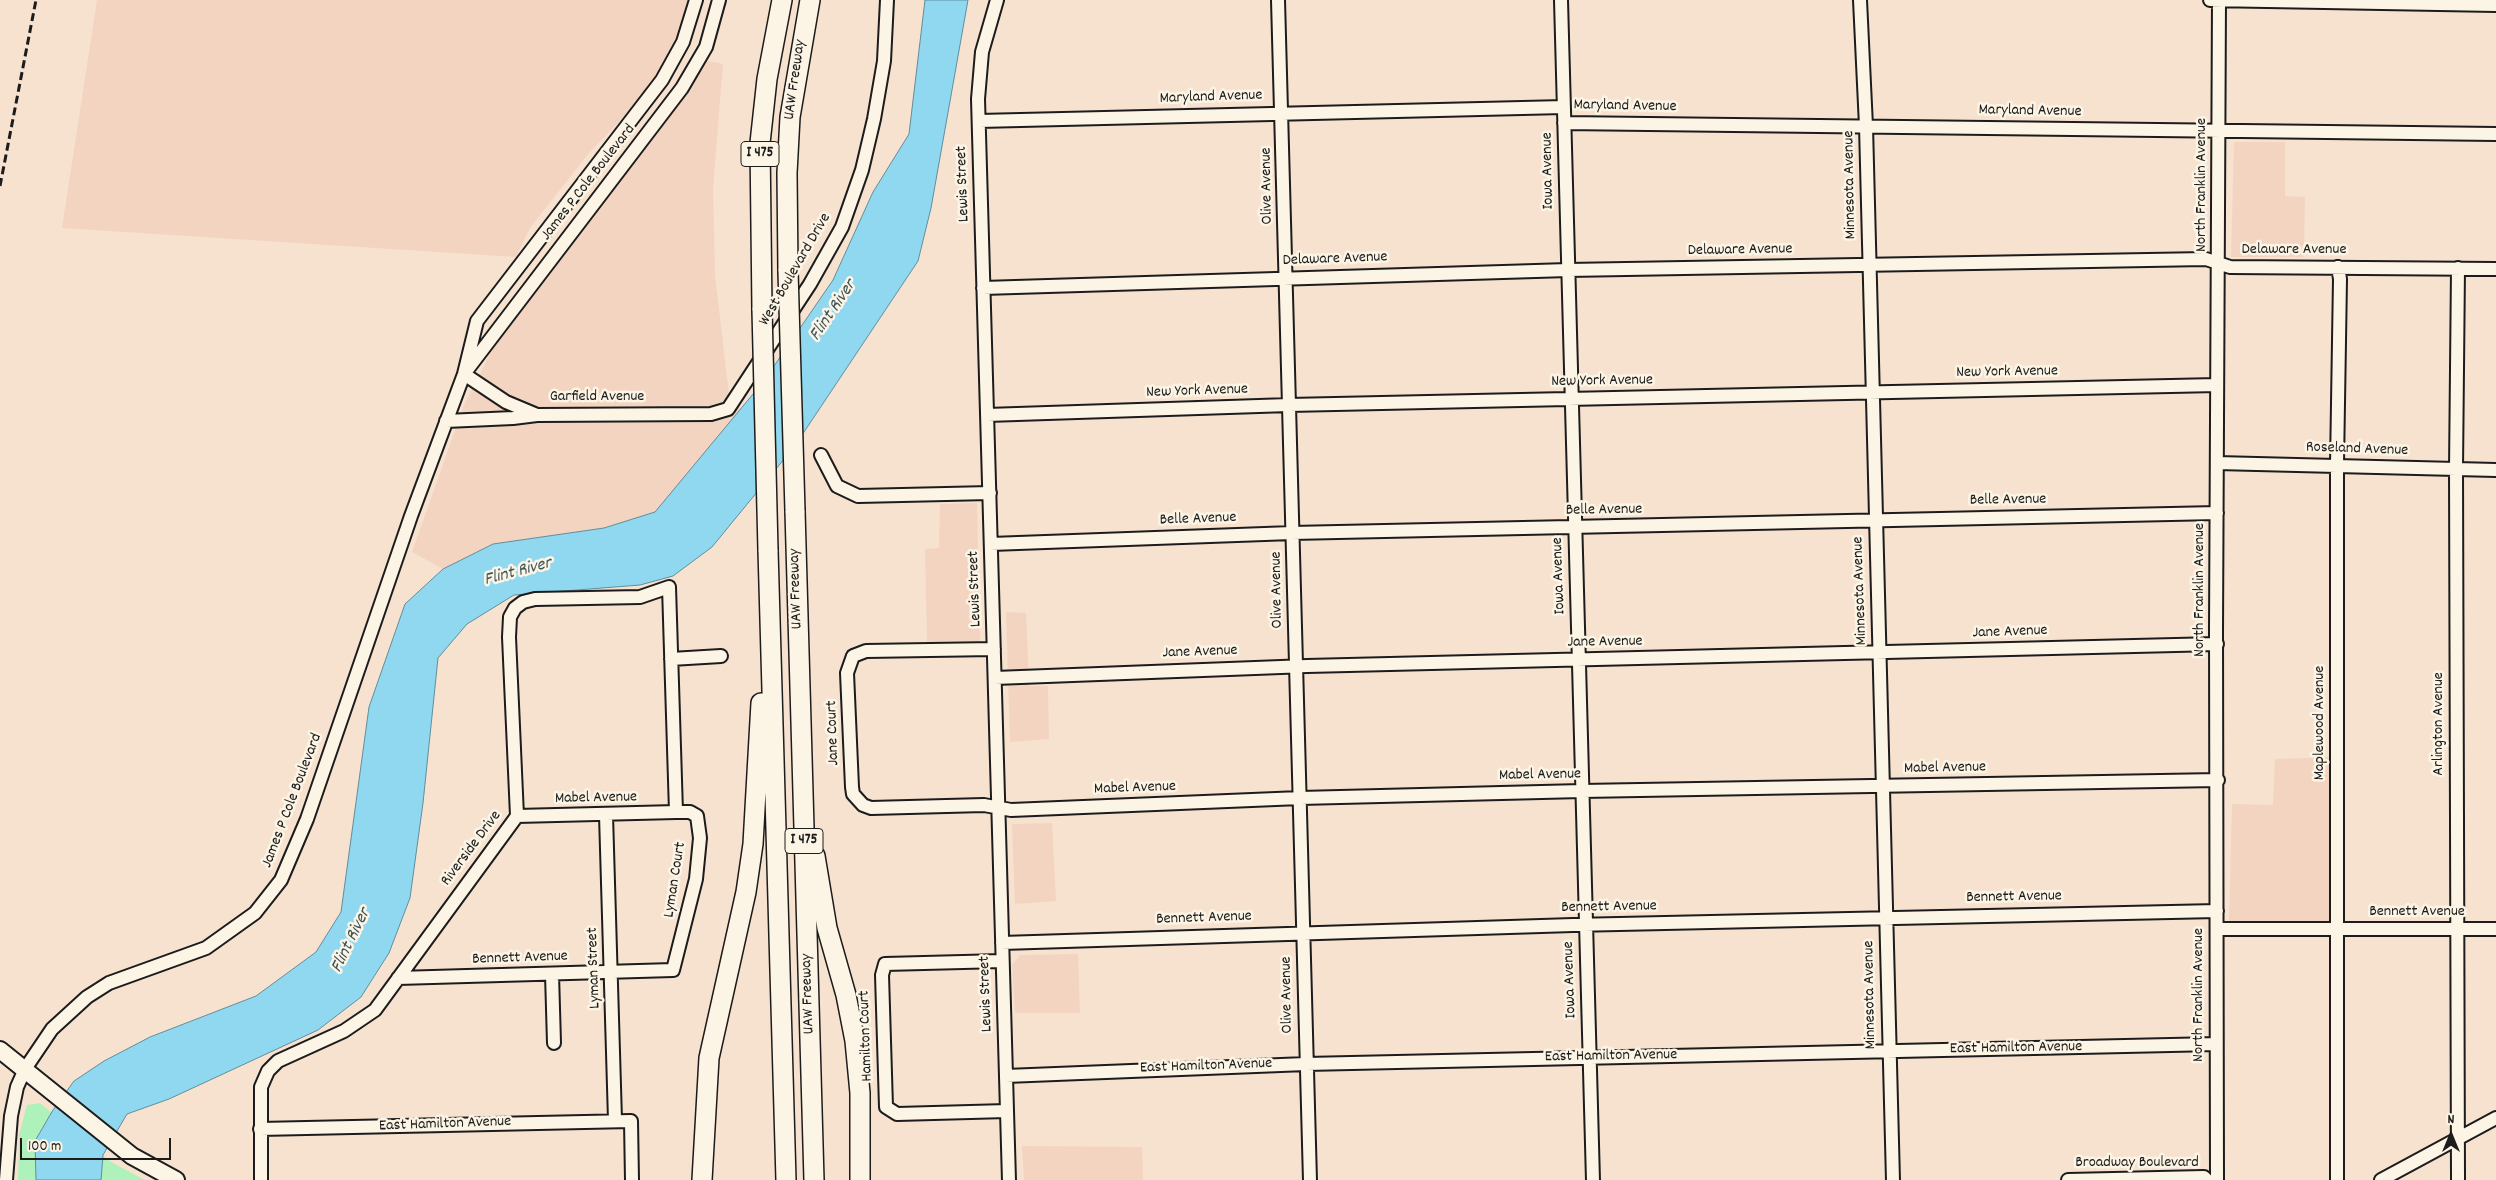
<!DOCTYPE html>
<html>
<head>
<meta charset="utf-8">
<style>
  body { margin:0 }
  #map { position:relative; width:2496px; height:1180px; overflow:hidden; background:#f7e2d0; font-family:Dekko,sans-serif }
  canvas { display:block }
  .north { position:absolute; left:2426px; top:1110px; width:50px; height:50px; -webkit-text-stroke:4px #fcf5e5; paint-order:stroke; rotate:0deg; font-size:14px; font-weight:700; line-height:20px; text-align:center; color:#1c1c1c }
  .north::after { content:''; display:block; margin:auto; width:18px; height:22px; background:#1c1c1c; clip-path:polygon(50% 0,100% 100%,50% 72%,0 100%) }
  .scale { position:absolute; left:20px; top:1138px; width:151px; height:22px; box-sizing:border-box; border:2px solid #1c1c1c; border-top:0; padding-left:6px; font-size:15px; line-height:18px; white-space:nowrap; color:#1c1c1c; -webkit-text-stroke:4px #fcf5e5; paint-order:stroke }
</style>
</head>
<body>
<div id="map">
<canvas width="2496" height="1180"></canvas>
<div class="north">N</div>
<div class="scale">100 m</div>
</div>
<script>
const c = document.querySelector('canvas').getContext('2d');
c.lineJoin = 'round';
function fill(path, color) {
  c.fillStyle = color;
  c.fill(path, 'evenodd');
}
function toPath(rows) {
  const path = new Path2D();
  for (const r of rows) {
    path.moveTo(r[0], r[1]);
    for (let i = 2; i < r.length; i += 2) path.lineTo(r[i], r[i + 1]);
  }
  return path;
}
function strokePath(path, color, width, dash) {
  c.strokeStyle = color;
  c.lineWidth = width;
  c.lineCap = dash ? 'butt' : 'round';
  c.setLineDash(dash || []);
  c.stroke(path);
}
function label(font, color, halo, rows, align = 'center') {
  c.font = font + ' Dekko,sans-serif';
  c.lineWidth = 5;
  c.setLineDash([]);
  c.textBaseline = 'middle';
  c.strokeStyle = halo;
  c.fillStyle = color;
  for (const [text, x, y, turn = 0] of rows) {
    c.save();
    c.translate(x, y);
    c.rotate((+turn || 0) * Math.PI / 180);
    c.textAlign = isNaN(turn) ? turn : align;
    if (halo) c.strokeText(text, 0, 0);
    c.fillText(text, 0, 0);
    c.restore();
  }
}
fill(toPath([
  [97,0,691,0,682,30,663,68,641,99,589,153,530,228,516,257,62,228],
  [705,60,723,64,713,188,715,275,729,395,741,409,655,513,604,528,493,544,443,569,412,552,464,405,496,342,668,119,698,76],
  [2234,142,2285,142,2285,196,2305,197,2304,257,2231,257],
  [977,503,980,641,927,642,925,549,939,548,940,504],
  [1006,612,1026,613,1029,686,1048,686,1049,739,1010,742],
  [2331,757,2329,922,2229,923,2232,804,2273,805,2275,759],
  [1052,823,1056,901,1015,904,1012,824],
  [1078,954,1080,1013,1015,1013,1012,965,1020,955],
  [1022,1146,1142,1147,1143,1180,1024,1180]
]), '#f3d4c1');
fill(toPath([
  [40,1103,111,1162,145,1180,18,1180,19,1135,27,1105]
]), '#aff1ba');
const water = toPath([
  [925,0,968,0,931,208,918,261,794,447,712,547,673,576,640,585,514,595,467,624,438,658,423,803,410,898,389,953,361,997,318,1030,169,1099,127,1114,103,1155,101,1180,36,1180,35,1141,53,1110,74,1081,104,1061,150,1037,256,996,316,952,341,912,369,707,405,604,443,569,493,544,604,528,655,512,763,382,833,280,873,192,909,134,925,0]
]);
fill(water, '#8fd8f0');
strokePath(water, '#618d9b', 1);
const minor = toPath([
  [997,0,982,52,978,99,1009,1180],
  [1278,0,1310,1180],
  [1561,0,1593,1180],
  [1860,0,1866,126,1893,1180],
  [2210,0,2496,5],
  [979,121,1564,107],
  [1564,123,2496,134],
  [983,288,1568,270,2206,259,2230,267,2496,269],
  [467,370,682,88,706,47,719,0],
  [464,374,506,402,537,415,711,414,728,409,810,284,842,227,862,170,874,119,884,61,887,0],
  [987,415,1289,405,2217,385],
  [446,421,513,418,537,415],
  [821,455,837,486,858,496,990,493],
  [2217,463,2496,470],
  [991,544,1292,533,2217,513],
  [994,649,866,651,853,656,847,673,852,787,853,794,863,805,871,808,984,805,1011,810,1300,798,1582,791,2218,780],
  [671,659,721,656],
  [995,678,1307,666,2217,644],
  [606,815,615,1120],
  [2217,929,2496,929],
  [1002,943,1573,925,2217,911],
  [1002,961,885,964,882,975,886,1107,897,1114,1007,1111],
  [552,974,554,1043],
  [398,978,673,970,696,879,700,838,697,816,690,812,676,812,517,816],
  [1006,1076,1306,1064,2216,1044],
  [260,1129,631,1121,632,1180],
  [6,1180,11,1116,17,1087,25,1069,52,1029,87,997,109,983,206,948,255,913,281,880,307,819,411,516,464,374,477,321,662,80,683,42,696,0],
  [261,1180,261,1087,268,1071,278,1061,344,1031,375,1010,517,816,509,637,510,617,515,608,523,602,535,599,640,597,669,587,676,812],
  [2068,1180,2204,1177,2207,1180],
  [2217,1180,2216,630,2219,0],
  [2337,1180,2337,465,2340,279,2338,267],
  [2381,1180,2496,1118],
  [2458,1180,2456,469,2458,268]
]);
const major = toPath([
  [0,1050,132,1156,176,1180]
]);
const highway = toPath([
  [788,271,787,173,790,117,810,0],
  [762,310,760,143,767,79,782,0],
  [795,511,814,1180],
  [768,550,786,1180],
  [815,856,827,928,846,995,855,1041,860,1093,860,1180],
  [702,1180,709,1058,746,892,753,844,761,703]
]);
strokePath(minor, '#1c1c1c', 16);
strokePath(major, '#1c1c1c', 20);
strokePath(highway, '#1c1c1c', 22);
strokePath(minor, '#fcf5e5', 12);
strokePath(major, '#fcf5e5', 16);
strokePath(highway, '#fcf5e5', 19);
strokePath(toPath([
  [0,186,36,0]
]), '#1c1c1c', 3, [8, 4]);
const highwayBridge = toPath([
  [788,271,795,511],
  [762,310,768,550]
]);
strokePath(highwayBridge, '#1c1c1c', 22, []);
strokePath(highwayBridge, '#fcf5e5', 19);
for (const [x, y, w] of [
  [760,154,38],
  [804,841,38]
]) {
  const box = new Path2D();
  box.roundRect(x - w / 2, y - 12.5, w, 25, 4);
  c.fillStyle = '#fcf5e5';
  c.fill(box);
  strokePath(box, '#1c1c1c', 1);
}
label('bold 15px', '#1c1c1c', null, [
  ["I 475",760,154],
  ["I 475",804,841]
]);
label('16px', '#1c1c1c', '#fcf5e5', [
  ["UAW Freeway",796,80,-82],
  ["Maryland Avenue",1211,98,-2],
  ["Maryland Avenue",1625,107,1],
  ["Maryland Avenue",2030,112,1],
  ["Iowa Avenue",1549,171,-91],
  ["James P Cole Boulevard",589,183,-52],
  ["Lewis Street",964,184,-92],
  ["Minnesota Avenue",1851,185,-91],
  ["North Franklin Avenue",2203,185,-90],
  ["Olive Avenue",1268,186,-91],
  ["Delaware Avenue",1740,251,-1],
  ["Delaware Avenue",2294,251],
  ["Delaware Avenue",1335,260,-2],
  ["West Boulevard Drive",796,270,-60],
  ["New York Avenue",2007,373,-1],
  ["New York Avenue",1602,382,-1],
  ["New York Avenue",1197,392,-2],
  ["Garfield Avenue",597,398],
  ["Roseland Avenue",2357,450,2],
  ["Belle Avenue",2008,501,-1],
  ["Belle Avenue",1604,511,-1],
  ["Belle Avenue",1198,520,-2],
  ["Iowa Avenue",1560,576,-92],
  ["UAW Freeway",797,589,-92],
  ["Lewis Street",976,589,-92],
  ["Olive Avenue",1278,590,-91],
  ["North Franklin Avenue",2201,590,-90],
  ["Minnesota Avenue",1861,591,-92],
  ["Jane Avenue",2010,633,-2],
  ["Jane Avenue",1605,643,-1],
  ["Jane Avenue",1200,653,-2],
  ["Maplewood Avenue",2321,723,-90],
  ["Arlington Avenue",2440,724,-90],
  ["Jane Court",834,733,-92],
  ["Mabel Avenue",1945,769,-1],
  ["Mabel Avenue",1540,776,-1],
  ["Mabel Avenue",1135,789,-2],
  ["Mabel Avenue",596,799,-1],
  ["James P Cole Boulevard",293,801,-69],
  ["Riverside Drive",472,849,-53],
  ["Lyman Court",676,880,-81],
  ["Bennett Avenue",2014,898,-1],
  ["Bennett Avenue",1609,908,-1],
  ["Bennett Avenue",2417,913],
  ["Bennett Avenue",1204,919,-2],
  ["Bennett Avenue",520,959,-2],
  ["Lyman Street",595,968,-92],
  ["Iowa Avenue",1571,980,-92],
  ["UAW Freeway",809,994,-92],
  ["Lewis Street",987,994,-92],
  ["Olive Avenue",1288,995,-91],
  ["Minnesota Avenue",1871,995,-91],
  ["North Franklin Avenue",2200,995,-90],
  ["Hamilton Court",867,1036,-92],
  ["East Hamilton Avenue",2016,1049,-1],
  ["East Hamilton Avenue",1611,1057,-1],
  ["East Hamilton Avenue",1206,1067,-2],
  ["East Hamilton Avenue",445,1125,-2],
  ["Broadway Boulevard",2137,1164]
]);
label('italic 18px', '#3e545c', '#fcf5e5', [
  ["Flint River",834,311,-56],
  ["Flint River",518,573,-15],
  ["Flint River",352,941,-64]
]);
</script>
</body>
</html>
